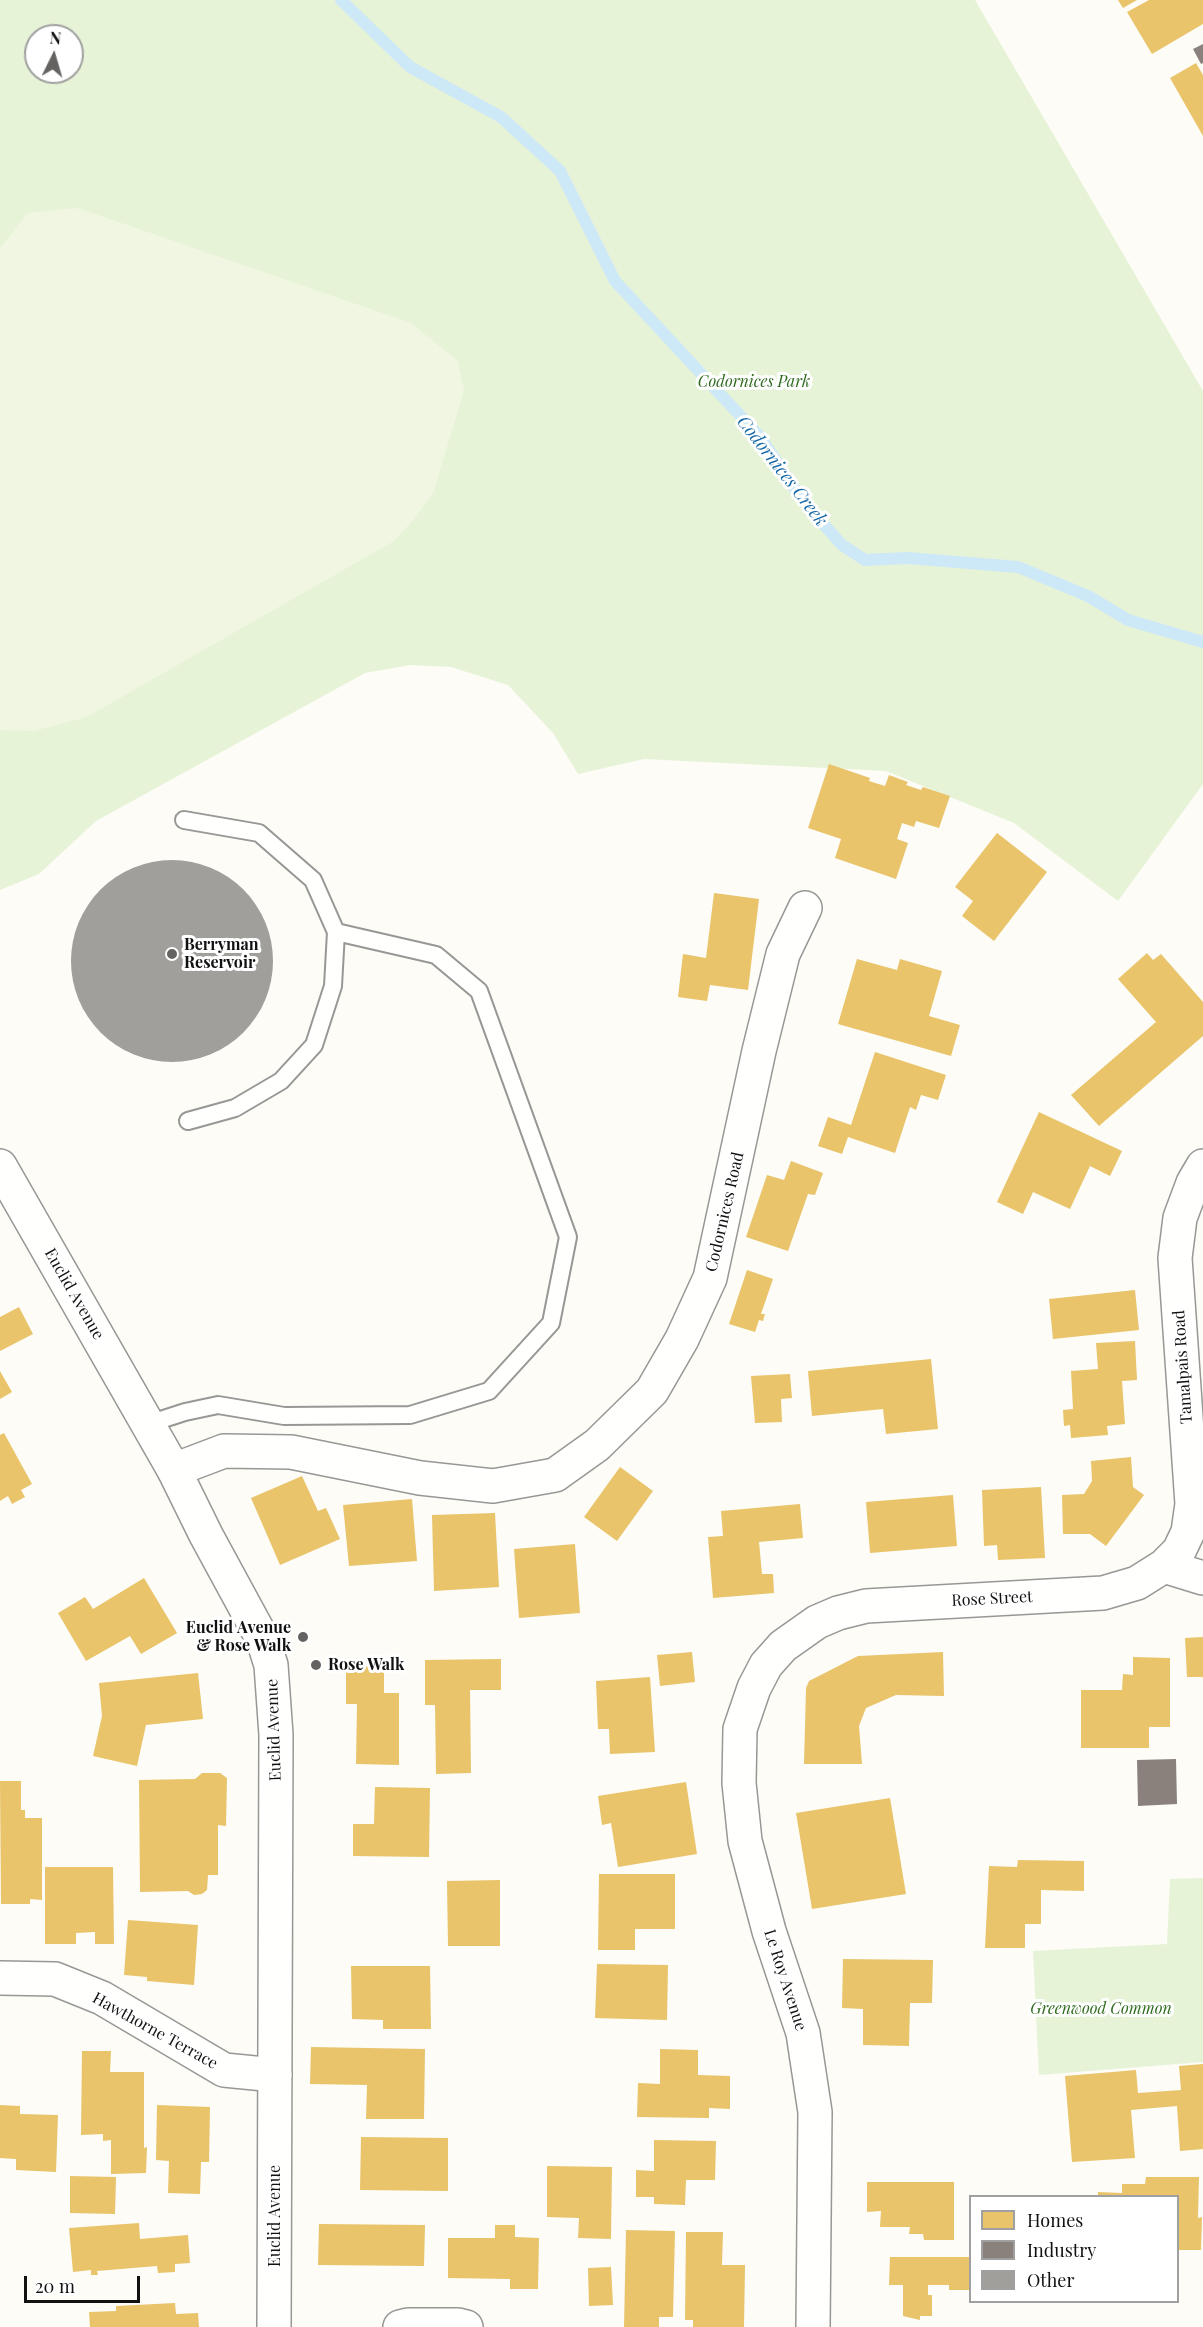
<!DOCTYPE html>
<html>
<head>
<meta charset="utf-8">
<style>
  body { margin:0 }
  #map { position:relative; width:1203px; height:2327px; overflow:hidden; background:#fdfcf7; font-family:"Playfair Display",serif }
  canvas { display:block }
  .legend { position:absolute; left:969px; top:2195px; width:210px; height:108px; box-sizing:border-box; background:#fff; border:2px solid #a0a0a0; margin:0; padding:8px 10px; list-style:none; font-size:18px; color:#111 }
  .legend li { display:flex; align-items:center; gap:12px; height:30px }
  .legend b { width:30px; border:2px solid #a0a0a0 }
  .north { position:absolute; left:24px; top:24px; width:60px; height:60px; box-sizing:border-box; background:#fff; border:2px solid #a0a0a0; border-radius:50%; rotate:5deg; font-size:16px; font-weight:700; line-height:24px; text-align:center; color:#111 }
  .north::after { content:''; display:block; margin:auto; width:21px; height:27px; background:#646362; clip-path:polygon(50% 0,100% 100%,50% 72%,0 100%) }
  .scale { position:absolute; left:24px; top:2276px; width:116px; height:27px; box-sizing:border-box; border:3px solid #111; border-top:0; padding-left:8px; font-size:18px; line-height:21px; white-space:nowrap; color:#111; -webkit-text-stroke:4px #fff; paint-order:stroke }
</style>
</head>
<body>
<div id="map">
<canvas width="1203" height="2327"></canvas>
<ul class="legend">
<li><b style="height:16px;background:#e9c46a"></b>Homes</li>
<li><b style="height:16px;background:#8a817c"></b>Industry</li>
<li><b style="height:16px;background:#a19f9c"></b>Other</li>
</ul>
<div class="north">N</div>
<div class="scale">20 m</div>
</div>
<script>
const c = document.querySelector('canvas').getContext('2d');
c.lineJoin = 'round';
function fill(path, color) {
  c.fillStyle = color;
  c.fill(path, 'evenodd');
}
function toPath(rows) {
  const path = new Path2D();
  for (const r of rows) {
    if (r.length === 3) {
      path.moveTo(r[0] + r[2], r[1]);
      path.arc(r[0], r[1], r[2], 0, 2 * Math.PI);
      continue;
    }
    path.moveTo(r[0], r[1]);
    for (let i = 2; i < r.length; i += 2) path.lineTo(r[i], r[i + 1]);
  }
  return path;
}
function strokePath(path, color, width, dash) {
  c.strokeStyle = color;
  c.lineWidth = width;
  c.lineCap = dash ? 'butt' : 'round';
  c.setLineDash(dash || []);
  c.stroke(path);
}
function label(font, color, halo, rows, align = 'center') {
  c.font = font + ' "Playfair Display",serif';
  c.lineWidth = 6;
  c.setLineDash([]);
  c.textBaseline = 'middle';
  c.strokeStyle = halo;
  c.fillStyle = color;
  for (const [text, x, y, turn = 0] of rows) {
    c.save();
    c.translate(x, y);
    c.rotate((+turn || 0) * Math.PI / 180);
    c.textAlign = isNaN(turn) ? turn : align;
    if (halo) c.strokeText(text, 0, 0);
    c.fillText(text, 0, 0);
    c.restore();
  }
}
fill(toPath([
  [0,0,975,0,1203,391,1203,784,1118,901,1014,823,886,771,644,759,578,774,553,733,508,685,451,667,410,665,365,673,96,821,39,874,0,890],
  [36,36,72,36,72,72,36,72],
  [1203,1878,1203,2062,1039,2075,1033,1951,1167,1944,1170,1879]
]), '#e7f3d7');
fill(toPath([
  [78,208,411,323,458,361,464,390,434,491,416,517,394,541,87,717,34,731,0,730,0,248,28,213]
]), '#f0f6e1');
fill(toPath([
  [1118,0,1137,0,1123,8],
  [1149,0,1203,0,1203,24,1152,54,1127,12],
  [1196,63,1203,75,1203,136,1170,78],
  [829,764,870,778,869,781,885,786,889,775,908,782,906,785,921,790,923,787,950,796,939,828,916,821,914,827,902,823,897,839,908,843,896,879,835,858,841,839,808,828],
  [997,833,1047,872,994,941,962,916,973,901,955,887],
  [714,893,759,899,748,990,710,985,707,1001,678,997,683,954,706,958],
  [1147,953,1153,960,1161,954,1203,1002,1203,1036,1099,1126,1071,1095,1156,1022,1118,979],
  [857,959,897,970,900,959,942,971,929,1016,960,1025,951,1056,838,1024],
  [875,1052,946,1075,938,1100,921,1095,916,1110,910,1107,895,1153,848,1137,842,1154,818,1146,828,1117,851,1125],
  [1039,1112,1122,1151,1110,1176,1090,1166,1070,1209,1033,1192,1023,1214,997,1202],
  [791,1161,823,1173,815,1195,808,1194,788,1251,746,1237,767,1175,784,1180],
  [747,1270,773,1279,761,1314,765,1314,763,1321,759,1320,755,1332,729,1324],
  [1135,1290,1139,1330,1053,1339,1049,1299],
  [19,1307,33,1334,0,1351,0,1317],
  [1135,1341,1137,1380,1122,1381,1125,1424,1107,1426,1108,1435,1071,1438,1070,1425,1064,1426,1063,1410,1073,1409,1071,1371,1098,1369,1096,1343],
  [931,1359,938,1429,886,1434,883,1409,812,1416,808,1371],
  [0,1371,12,1392,0,1399],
  [790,1374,792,1398,781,1399,782,1422,755,1423,751,1376],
  [4,1433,32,1484,21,1490,25,1497,12,1504,8,1496,0,1501,0,1435],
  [1131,1457,1133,1487,1144,1495,1106,1546,1090,1534,1063,1534,1062,1495,1084,1494,1092,1481,1091,1461],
  [620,1467,653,1491,617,1541,584,1517],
  [302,1476,318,1511,326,1508,340,1539,280,1565,251,1498],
  [1041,1487,1045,1558,998,1560,997,1545,984,1546,982,1490],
  [953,1495,957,1546,870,1553,866,1502],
  [412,1499,417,1561,349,1566,343,1505],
  [800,1504,803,1538,759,1542,762,1574,773,1574,774,1593,713,1598,708,1537,723,1536,721,1511],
  [495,1513,499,1587,434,1591,432,1515],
  [575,1544,580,1613,519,1618,514,1549],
  [144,1578,177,1633,141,1654,130,1636,86,1661,58,1613,85,1597,93,1609],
  [1203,1637,1203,1677,1187,1677,1185,1638],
  [692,1652,695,1682,660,1686,657,1655],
  [943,1652,944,1696,896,1695,866,1708,859,1726,862,1764,804,1764,806,1688,809,1681,858,1656],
  [1133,1657,1170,1658,1170,1727,1149,1727,1149,1748,1081,1748,1081,1690,1122,1690,1123,1674,1133,1675],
  [501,1659,501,1690,470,1690,471,1773,436,1774,435,1705,425,1705,425,1660],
  [346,1666,384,1667,384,1693,399,1693,399,1765,356,1764,357,1704,346,1704],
  [198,1673,203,1719,146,1725,137,1766,93,1756,102,1716,99,1683],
  [650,1677,655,1752,610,1754,609,1729,598,1729,596,1681],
  [202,1773,220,1773,227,1778,226,1826,218,1825,218,1875,208,1875,207,1890,202,1894,194,1895,188,1891,140,1892,139,1780,195,1779],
  [0,1781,21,1781,21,1810,25,1810,25,1818,42,1818,42,1900,30,1899,30,1904,1,1904],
  [686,1782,697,1854,618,1867,611,1823,602,1825,598,1796],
  [375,1787,430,1788,429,1857,353,1856,353,1824,374,1824],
  [890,1798,906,1894,812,1909,796,1813],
  [1018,1860,1084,1861,1084,1891,1041,1890,1041,1924,1025,1924,1025,1948,985,1948,989,1866,1017,1867],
  [45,1867,113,1867,114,1944,95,1944,95,1932,76,1933,76,1944,45,1944],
  [599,1874,675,1874,675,1929,635,1929,635,1950,598,1950],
  [500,1880,500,1946,448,1946,447,1881],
  [128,1920,198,1925,194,1985,147,1981,147,1977,124,1975],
  [843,1959,933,1960,932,2003,910,2003,909,2046,863,2045,863,2009,842,2008],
  [597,1964,668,1965,667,2020,595,2018],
  [351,1966,430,1966,431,2029,383,2029,383,2020,352,2019],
  [311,2047,425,2049,424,2119,366,2119,367,2085,310,2084],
  [660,2049,698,2050,698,2075,730,2076,730,2109,709,2108,709,2118,637,2117,638,2083,660,2084],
  [82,2051,111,2051,110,2072,144,2072,144,2148,147,2147,146,2173,111,2174,111,2140,103,2141,103,2134,81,2135],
  [1203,2064,1203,2149,1180,2151,1177,2106,1131,2110,1135,2158,1072,2162,1065,2076,1136,2070,1138,2093,1181,2090,1179,2066],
  [0,2105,20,2106,20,2114,58,2115,56,2172,16,2170,16,2159,0,2158],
  [157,2105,210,2107,209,2162,201,2162,200,2194,168,2193,169,2161,156,2160],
  [361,2137,448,2138,448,2191,360,2190],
  [654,2140,716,2141,715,2180,686,2180,685,2205,654,2204,654,2197,636,2197,636,2170,654,2171],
  [547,2166,612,2167,611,2239,578,2238,579,2218,547,2217],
  [70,2176,116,2177,115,2214,70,2213],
  [1146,2177,1199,2177,1198,2218,1202,2217,1201,2250,1178,2250,1178,2196,1098,2196,1098,2192,1122,2193,1122,2184,1145,2184],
  [867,2182,954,2182,954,2240,924,2240,923,2234,909,2234,910,2227,880,2227,881,2211,867,2212],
  [139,2223,140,2239,188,2235,190,2263,175,2264,175,2272,158,2273,157,2266,97,2271,98,2275,91,2275,91,2270,73,2272,69,2228],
  [319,2224,425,2225,424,2266,318,2265],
  [495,2225,515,2225,515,2237,539,2238,538,2289,510,2289,510,2279,448,2278,448,2238,495,2238],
  [626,2230,675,2231,673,2317,659,2317,659,2327,624,2327],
  [686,2232,723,2232,722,2265,745,2265,744,2327,693,2327,693,2320,685,2320],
  [890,2257,970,2257,970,2290,949,2290,949,2285,928,2285,928,2295,932,2295,932,2316,920,2316,920,2320,903,2316,903,2285,889,2285],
  [611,2267,613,2305,589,2306,588,2268],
  [175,2303,176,2314,198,2313,199,2327,90,2327,89,2312,116,2311,116,2306]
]), '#e9c46a');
fill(toPath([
  [1203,44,1203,63,1201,64,1193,49],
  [1176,1759,1177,1804,1138,1806,1137,1760]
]), '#8a817c');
strokePath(toPath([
  [341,0,410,67,501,117,560,171,615,281,761,438,803,501,842,545,865,560,908,558,1018,567,1088,596,1128,620,1203,642]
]), '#cde8f7', 12);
fill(toPath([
  [172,961,101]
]), '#a19f9c');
const service = toPath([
  [188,1121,235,1108,281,1081,314,1045,333,986,336,932],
  [148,1424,185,1412,218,1405,284,1416,410,1415,489,1391,551,1323,568,1237,479,991,436,955,336,932,313,880,259,833,184,820]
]);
const minor = toPath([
  [174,1470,224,1451,291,1452,420,1478,493,1486,555,1475,597,1445,652,1391,682,1339,710,1278,759,1051,783,954,805,908],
  [1164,1566,1203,1578],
  [0,1978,55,1979,102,1998,224,2070,275,2075],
  [400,2327,408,2325,458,2325,466,2327],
  [813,2327,815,2112,803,2033,769,1931,745,1841,739,1783,740,1729,754,1688,766,1665,783,1646,817,1622,838,1613,866,1606,1103,1593,1137,1583,1164,1566,1179,1551,1188,1532,1192,1504,1175,1258,1180,1218,1193,1183,1203,1166]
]);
const tertiary = toPath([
  [0,1166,174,1470,206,1535,263,1640,271,1665,276,1735,274,2327]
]);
strokePath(service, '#979795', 20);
strokePath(minor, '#979795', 36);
strokePath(tertiary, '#979795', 36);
strokePath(service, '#fffffe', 16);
strokePath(minor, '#fffffe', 33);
strokePath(tertiary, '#fffffe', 33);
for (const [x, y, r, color] of [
  [172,954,6,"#646362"],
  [303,1637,6,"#646362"],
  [316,1665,6,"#646362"]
]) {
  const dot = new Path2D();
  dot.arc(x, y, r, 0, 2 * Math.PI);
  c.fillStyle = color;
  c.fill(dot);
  strokePath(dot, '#fff', 2);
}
label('italic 16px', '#2f6b1f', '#fff', [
  ["Codornices Park",754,382],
  ["Greenwood Common",1101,2009]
]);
label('bold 16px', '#111', '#fff', [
  ["Berryman",184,945],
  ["Reservoir",184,963],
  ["Euclid Avenue",291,1628,"right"],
  ["& Rose Walk",291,1646,"right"],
  ["Rose Walk",328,1665]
], 'left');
label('16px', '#111', '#fff', [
  ["Codornices Road",725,1212,-77],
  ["Euclid Avenue",74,1294,60],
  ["Tamalpais Road",1183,1367,-94],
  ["Rose Street",992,1599,-3],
  ["Euclid Avenue",274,1730,-92],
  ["Le Roy Avenue",785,1980,72],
  ["Hawthorne Terrace",155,2031,29],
  ["Euclid Avenue",275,2216,-90]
]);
label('italic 18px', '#1768a6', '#fff', [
  ["Codornices Creek",782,471,52]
]);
</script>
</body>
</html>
